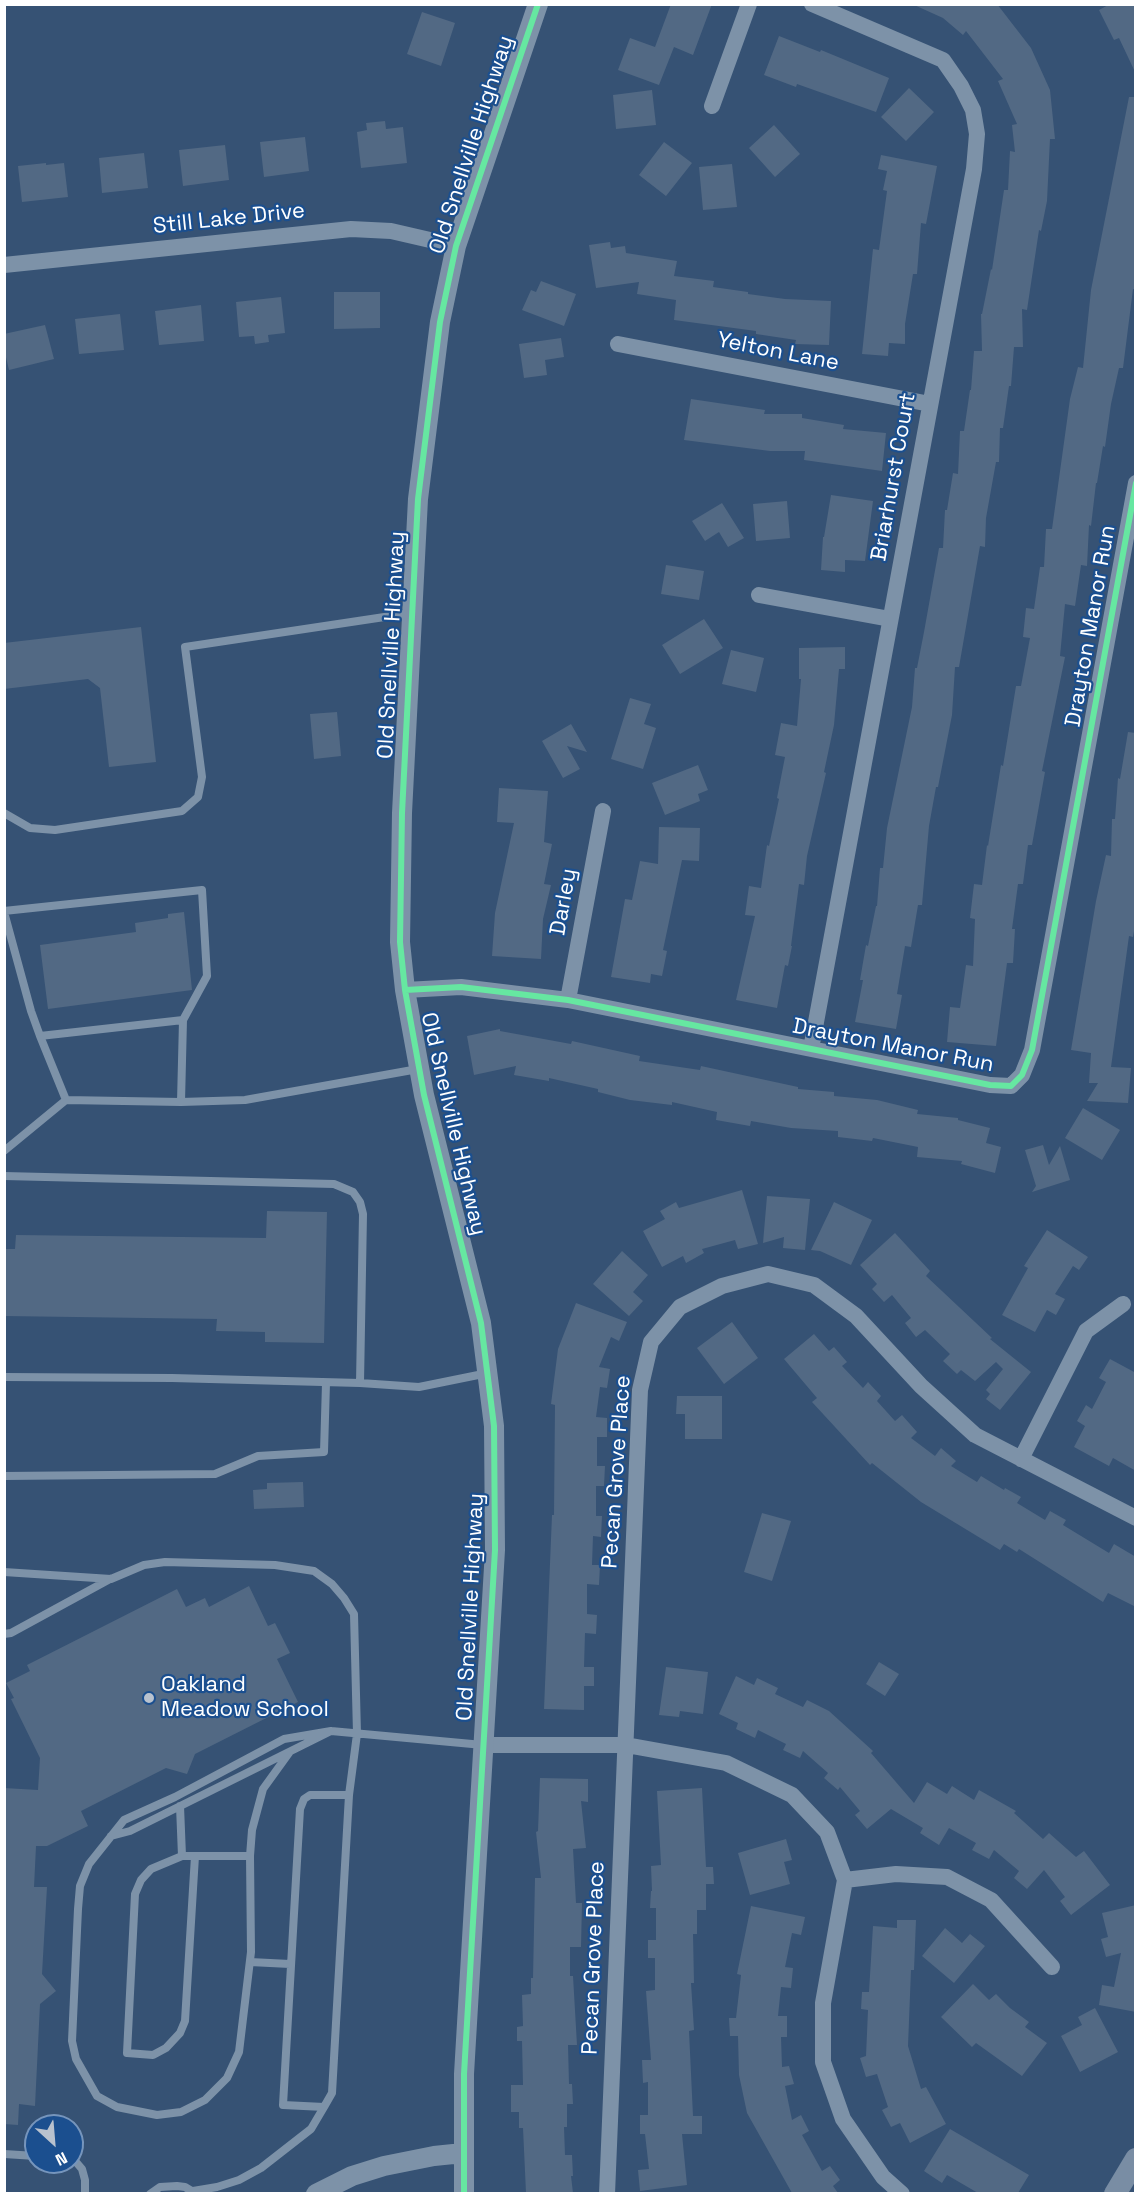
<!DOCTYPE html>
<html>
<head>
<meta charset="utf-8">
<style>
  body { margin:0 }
  #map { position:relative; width:1140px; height:2198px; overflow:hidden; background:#365274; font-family:"Space Grotesk",sans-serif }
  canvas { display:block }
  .frame { position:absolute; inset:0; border:6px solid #fff; pointer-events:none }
  .north { position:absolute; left:24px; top:2114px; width:60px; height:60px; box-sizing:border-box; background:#1b4f8f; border:2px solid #7695bc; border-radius:50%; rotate:154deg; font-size:16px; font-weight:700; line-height:24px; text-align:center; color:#fff }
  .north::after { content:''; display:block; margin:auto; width:21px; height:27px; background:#b9c2ce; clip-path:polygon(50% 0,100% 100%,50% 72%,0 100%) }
</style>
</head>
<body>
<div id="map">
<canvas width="1140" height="2198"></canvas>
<div class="frame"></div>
<div class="north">N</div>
</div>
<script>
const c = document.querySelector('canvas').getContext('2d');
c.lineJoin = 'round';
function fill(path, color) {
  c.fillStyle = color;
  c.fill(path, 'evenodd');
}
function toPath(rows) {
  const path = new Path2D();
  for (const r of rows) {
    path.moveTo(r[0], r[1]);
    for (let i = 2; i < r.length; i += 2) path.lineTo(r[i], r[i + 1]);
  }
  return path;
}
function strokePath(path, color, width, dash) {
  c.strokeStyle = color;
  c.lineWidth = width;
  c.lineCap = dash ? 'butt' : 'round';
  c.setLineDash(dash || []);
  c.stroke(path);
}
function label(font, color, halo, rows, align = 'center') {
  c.font = font + ' "Space Grotesk",sans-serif';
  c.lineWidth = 4.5;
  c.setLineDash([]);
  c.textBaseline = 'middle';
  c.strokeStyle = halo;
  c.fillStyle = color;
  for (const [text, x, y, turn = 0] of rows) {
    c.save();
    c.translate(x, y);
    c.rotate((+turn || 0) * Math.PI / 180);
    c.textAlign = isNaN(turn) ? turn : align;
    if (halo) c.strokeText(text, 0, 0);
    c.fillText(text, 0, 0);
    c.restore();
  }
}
fill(toPath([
  [671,4,712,4,693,55,674,47,659,85,618,70,630,38,655,47],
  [912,4,997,4,1031,48,1050,90,1055,139,1050,139,1047,201,1041,231,1039,230,1027,310,1022,309,1023,347,1014,347,1011,386,1009,386,1003,428,1000,428,999,462,996,462,986,518,985,547,980,546,959,667,955,667,952,715,938,787,936,787,929,826,922,905,918,905,911,947,905,946,897,994,902,995,896,1029,855,1022,863,980,860,980,866,945,868,946,876,906,877,906,880,868,883,868,887,828,912,707,915,668,917,668,924,632,939,548,943,548,945,510,947,510,953,473,958,474,960,431,964,431,970,390,971,390,974,351,982,351,981,314,982,314,991,269,992,270,1004,190,1008,190,1010,151,1015,152,1012,125,1017,124,998,81,1003,79,966,31,963,35,943,18],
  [1110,4,1136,4,1136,74,1119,38,1114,40,1099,10],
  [422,12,455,23,441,66,407,54],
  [779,36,820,52,821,50,889,78,876,112,797,84,796,87,764,75],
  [909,88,934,112,906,141,881,117],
  [652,90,656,125,616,129,613,95],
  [1129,97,1136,97,1136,290,1133,289,1123,368,1119,368,1111,404,1105,447,1103,446,1097,483,1096,483,1091,526,1089,525,1087,566,1081,565,1075,606,1065,604,1060,656,1065,657,1042,771,1045,772,1032,845,1028,845,1023,884,1018,884,1012,929,1015,929,1013,963,1007,963,996,1046,947,1042,950,1007,960,1008,966,965,973,966,975,919,970,918,974,884,982,885,987,845,988,846,1001,765,1003,766,1016,686,1021,686,1030,638,1023,637,1026,608,1034,609,1040,567,1044,567,1046,529,1052,529,1070,399,1078,367,1083,368,1091,290],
  [385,121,386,129,403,127,407,163,361,168,357,132,367,130,366,123],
  [774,125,800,154,775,177,749,148],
  [305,137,309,171,264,177,260,142],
  [664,142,692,163,666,196,639,175],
  [225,145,229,180,183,186,179,150],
  [144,153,148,188,102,193,99,158],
  [881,155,937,166,926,224,921,223,917,274,913,274,905,324,905,344,889,343,888,356,862,354,873,249,879,250,887,191,883,190,887,171,878,169],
  [46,163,46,165,64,163,68,197,22,202,18,166],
  [732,164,737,207,703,210,699,167],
  [610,242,611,248,625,246,626,253,677,261,674,276,714,281,713,287,748,292,748,294,785,299,831,301,829,345,795,344,796,340,756,334,756,331,674,320,676,300,637,294,639,282,596,288,589,245],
  [541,281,576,294,564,326,522,310,531,290,536,292],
  [334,292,380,292,380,328,334,329],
  [281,297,285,333,268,335,269,342,255,344,254,336,239,337,236,302],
  [201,305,204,341,159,345,155,311],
  [120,314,124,350,79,354,75,319],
  [45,325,54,359,9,370,4,349,4,334],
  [561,338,564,357,545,360,547,375,524,378,519,344],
  [691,399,765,410,764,414,802,414,802,418,844,425,843,429,886,433,882,471,804,460,805,451,770,451,684,440],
  [831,495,873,501,865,561,845,560,845,572,821,570,823,537,824,537],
  [787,501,790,538,756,541,753,504],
  [722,503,744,538,728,547,719,532,705,541,692,521],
  [666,565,704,571,699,600,661,594],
  [704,619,723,648,680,674,662,645],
  [141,627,156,762,109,767,100,688,88,679,4,689,4,643],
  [845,647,845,669,839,669,834,725,824,772,826,773,807,856,804,885,799,884,791,946,792,946,788,966,785,965,777,1008,736,1000,755,916,745,915,749,886,761,888,767,845,769,846,779,799,777,798,785,757,775,755,781,723,797,726,801,679,799,679,799,648],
  [731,650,764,658,756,692,722,684],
  [630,698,651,704,644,724,656,728,643,769,611,759],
  [337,712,341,756,314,759,310,714],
  [571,724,587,752,567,746,580,769,563,778,542,741],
  [1128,732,1136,733,1136,919,1133,937,1129,936,1111,1067,1131,1068,1128,1103,1087,1101,1098,1083,1089,1083,1091,1053,1071,1050,1096,901,1106,855,1111,856,1112,819,1115,819,1118,778,1120,779],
  [698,765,708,790,698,794,700,801,665,815,652,783],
  [499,788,548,791,544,842,552,844,544,884,551,885,543,919,541,959,492,956,495,913,514,823,497,822],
  [659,827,700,828,699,861,682,860,663,950,667,951,662,976,651,974,650,983,611,977,625,899,632,900,640,861,658,864],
  [184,912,192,990,48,1009,40,945,136,932,135,923,168,918,168,914],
  [500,1029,500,1031,571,1044,572,1041,640,1056,639,1061,700,1070,701,1066,798,1087,798,1089,834,1092,834,1096,877,1100,918,1110,917,1114,958,1118,958,1120,990,1128,986,1143,1001,1147,995,1173,961,1164,962,1161,917,1157,918,1147,873,1138,872,1141,838,1137,838,1131,791,1128,751,1121,750,1126,716,1120,717,1112,672,1102,672,1105,630,1100,598,1092,598,1089,549,1078,549,1081,514,1075,516,1066,474,1075,467,1036],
  [1083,1108,1120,1130,1102,1160,1065,1138],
  [1043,1145,1049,1165,1060,1146,1070,1180,1032,1192,1036,1186,1025,1150],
  [742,1190,758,1244,738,1249,735,1240,702,1249,704,1253,686,1263,683,1256,662,1267,643,1231,665,1219,660,1211,676,1202,679,1208],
  [767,1196,810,1199,805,1250,783,1248,784,1237,763,1243],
  [834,1202,872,1220,851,1265,820,1251,811,1250],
  [267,1211,327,1212,324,1343,265,1342,265,1332,216,1331,217,1319,4,1316,4,1249,15,1249,16,1235,266,1238],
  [1047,1230,1088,1257,1079,1270,1073,1266,1055,1294,1065,1299,1056,1315,1047,1310,1035,1332,1002,1315,1028,1268,1024,1266],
  [895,1233,930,1271,926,1276,992,1338,990,1339,1031,1372,1000,1410,986,1399,990,1394,986,1390,1003,1369,996,1362,975,1381,961,1370,957,1374,943,1361,950,1354,925,1330,916,1337,905,1323,911,1318,892,1295,884,1302,872,1289,877,1284,860,1265],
  [622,1251,648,1275,633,1292,643,1301,629,1316,593,1284],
  [576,1303,627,1322,619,1341,611,1337,599,1367,610,1369,607,1388,600,1387,596,1417,607,1418,607,1437,597,1437,597,1466,605,1466,604,1486,596,1486,596,1516,602,1516,601,1537,593,1536,592,1565,600,1565,599,1585,587,1584,587,1614,597,1615,596,1634,585,1633,584,1667,594,1667,594,1686,584,1686,584,1710,544,1709,552,1515,554,1515,555,1405,551,1404,558,1349],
  [732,1322,758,1358,724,1384,697,1348],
  [814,1334,829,1351,834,1347,847,1362,842,1366,863,1388,868,1382,881,1396,877,1401,895,1421,902,1415,917,1432,911,1438,935,1456,941,1448,956,1461,951,1466,977,1482,981,1476,1004,1490,1005,1488,1021,1497,1017,1503,1045,1520,1050,1511,1066,1520,1063,1525,1109,1553,1114,1544,1136,1557,1136,1607,1108,1593,1103,1602,1019,1549,1017,1552,1004,1544,1000,1550,921,1502,872,1463,870,1465,812,1402,817,1398,784,1359],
  [1110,1359,1136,1373,1136,1471,1113,1458,1109,1466,1074,1447,1085,1426,1077,1421,1086,1405,1092,1409,1106,1382,1099,1378],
  [677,1396,722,1396,722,1439,685,1439,685,1414,676,1414],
  [303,1482,304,1507,254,1509,253,1490,267,1489,267,1483],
  [762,1513,791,1521,772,1581,744,1572],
  [249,1586,268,1626,275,1623,290,1653,277,1659,298,1702,195,1754,187,1774,166,1768,81,1811,88,1826,47,1846,36,1846,34,1887,47,1887,42,1974,56,1991,40,2004,35,2106,19,2104,18,2125,4,2124,4,1788,38,1790,40,1758,11,1699,14,1698,6,1683,30,1671,27,1665,177,1589,186,1607,205,1598,209,1607],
  [879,1662,899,1674,885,1696,866,1684],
  [666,1667,708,1672,703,1714,680,1711,679,1717,659,1715],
  [736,1676,754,1685,757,1678,778,1688,775,1694,803,1707,807,1700,829,1711,873,1751,871,1753,914,1803,927,1782,947,1794,952,1786,974,1800,979,1790,1016,1811,1014,1813,1043,1839,1049,1833,1076,1857,1084,1851,1110,1885,1071,1915,1060,1901,1065,1897,1044,1870,1027,1889,1014,1878,1019,1871,994,1850,989,1859,972,1850,976,1843,949,1828,939,1845,920,1833,923,1828,891,1809,867,1829,855,1815,860,1811,840,1787,838,1790,824,1778,828,1773,803,1751,800,1758,783,1750,786,1744,758,1730,755,1738,736,1729,738,1723,719,1714],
  [540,1778,588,1779,588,1802,581,1801,586,1848,573,1849,576,1903,582,1903,581,1947,570,1947,570,1976,573,1976,577,2045,568,2045,569,2084,572,2084,573,2104,567,2104,567,2127,564,2127,565,2155,572,2155,573,2176,571,2176,573,2193,526,2193,523,2128,519,2128,519,2112,511,2112,511,2085,523,2085,522,2041,517,2041,517,2027,523,2026,522,1995,531,1994,531,1978,533,1978,535,1878,541,1878,536,1832,538,1831],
  [702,1788,706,1867,713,1867,714,1884,706,1884,706,1910,697,1910,697,1934,693,1934,694,1983,691,1983,694,2030,689,2031,693,2116,702,2116,702,2134,682,2134,687,2185,640,2191,638,2170,649,2169,645,2134,640,2134,640,2115,648,2115,648,2082,643,2083,642,2060,651,2060,646,1991,655,1990,655,1958,648,1958,648,1940,656,1940,656,1908,650,1908,651,1891,652,1891,651,1866,661,1865,657,1791],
  [786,1839,792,1860,784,1862,790,1884,750,1895,738,1853],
  [1136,1905,1136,2012,1099,2005,1102,1985,1114,1987,1121,1953,1106,1957,1101,1939,1108,1937,1102,1913],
  [751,1906,805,1917,801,1935,792,1933,785,1967,793,1968,791,1988,781,1987,778,2016,787,2016,787,2037,781,2037,782,2067,789,2066,794,2084,785,2086,792,2120,801,2115,809,2131,802,2135,822,2171,830,2166,840,2180,833,2186,838,2193,792,2193,747,2113,739,2075,738,2036,730,2036,729,2018,736,2018,741,1975,737,1974],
  [897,1920,916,1920,914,1970,911,1970,908,2046,921,2089,926,2087,946,2124,910,2143,900,2123,891,2127,882,2110,888,2107,877,2074,866,2077,860,2058,866,2056,868,2010,861,2009,862,1992,869,1992,873,1926,897,1928],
  [945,1928,962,1943,970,1934,985,1946,954,1983,922,1956],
  [973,1984,989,2000,996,1994,1010,2008,1029,2022,1025,2027,1047,2043,1022,2076,976,2043,972,2047,941,2017],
  [1095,2008,1118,2052,1080,2072,1061,2036,1082,2025,1078,2017],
  [950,2129,1029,2175,1018,2193,978,2193,947,2175,942,2183,924,2171]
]), '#526984');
strokePath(toPath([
  [4,813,30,828,55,830,182,811,198,797,202,777,185,647,411,613],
  [4,911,202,890,207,976,183,1020],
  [4,912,31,1011,40,1036],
  [66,1100,40,1036,183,1020,181,1102],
  [4,1151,66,1100,181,1102,245,1100,418,1069],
  [4,1176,334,1184,353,1192,360,1202,363,1214,360,1383],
  [4,1377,172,1378,360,1383,419,1387,488,1373],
  [4,1476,215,1474,258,1456,324,1452,326,1383],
  [4,1572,111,1579,144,1565,165,1562,275,1565,314,1571,332,1584,344,1598,354,1614,357,1734,349,1795,332,2093,324,2107,283,2105,300,1809,304,1799,310,1795,349,1795],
  [4,1634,11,1633,110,1579],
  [289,1753,263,1789,252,1830,250,1856,251,1952,239,2052,227,2078,205,2100,181,2112,157,2115,117,2107,97,2096,76,2059,72,2041,78,1909,80,1886,89,1864,124,1820,175,1797,284,1739,331,1731],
  [180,1806,182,1856],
  [111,1836,130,1831,331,1731,483,1745],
  [195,1856,185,2021,180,2033,166,2048,153,2055,127,2053,135,1894,141,1880,151,1869,182,1856,250,1856],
  [250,1962,290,1964],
  [4,2154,36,2156],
  [72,2160,76,2162,82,2169,85,2180,85,2194],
  [193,2191,217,2187,239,2180,261,2168,311,2129,324,2107],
  [150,2194,160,2187,177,2186,185,2187,195,2193]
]), '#7d92a8', 8);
strokePath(toPath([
  [712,106,749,4],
  [4,265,351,229,391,231,456,246],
  [618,344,930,404],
  [759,595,890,619],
  [405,990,461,987,568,1000,990,1085,1011,1086,1022,1075,1032,1050,1136,483],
  [568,1000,603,811],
  [811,1049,974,169,977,134,973,110,961,86,943,60,812,4],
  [1021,1459,1086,1331,1123,1304],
  [483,1745,626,1745,726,1763,792,1795,827,1832,845,1880,823,2003,823,2062,843,2119,883,2177,902,2194],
  [845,1880,896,1874,947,1877,991,1900,1052,1967],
  [607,2194,640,1390,651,1342,680,1307,722,1286,768,1274,814,1285,856,1316,921,1386,975,1435,1136,1518]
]), '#7d92a8', 16);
strokePath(toPath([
  [316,2194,352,2176,384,2166,434,2156,463,2153],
  [464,2194,464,2074,495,1550,494,1426,481,1323,424,1095,405,990,400,942,402,813,418,499,440,322,456,246,538,4]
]), '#7d92a8', 20);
strokePath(toPath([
  [1115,2194,1136,2159]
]), '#798da4', 22);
strokePath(toPath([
  [405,990,461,987,568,1000,990,1085,1011,1086,1022,1075,1032,1050,1136,483],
  [464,2194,464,2074,495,1550,494,1426,481,1323,424,1095,405,990,400,942,402,813,418,499,440,322,456,246,538,4]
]), '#66e7a1', 6);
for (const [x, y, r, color] of [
  [149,1698,6,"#b9c2ce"]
]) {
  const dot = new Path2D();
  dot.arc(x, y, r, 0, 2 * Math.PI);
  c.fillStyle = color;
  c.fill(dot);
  strokePath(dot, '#1b4f8f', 2);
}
label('22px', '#fff', '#1b4f8f', [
  ["Old Snellville Highway",472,145,-72],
  ["Still Lake Drive",229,219,-6],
  ["Yelton Lane",778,352,11],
  ["Briarhurst Court",894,477,-80],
  ["Drayton Manor Run",1091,626,-80],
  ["Old Snellville Highway",392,645,-87],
  ["Darley",564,902,-80],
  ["Drayton Manor Run",893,1046,11],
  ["Old Snellville Highway",453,1124,77],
  ["Pecan Grove Place",617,1472,-86],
  ["Old Snellville Highway",471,1607,-87],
  ["Pecan Grove Place",594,1958,-88]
]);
label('22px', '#fff', '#1b4f8f', [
  ["Oakland",161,1685],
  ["Meadow School",161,1710]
], 'left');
</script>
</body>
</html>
